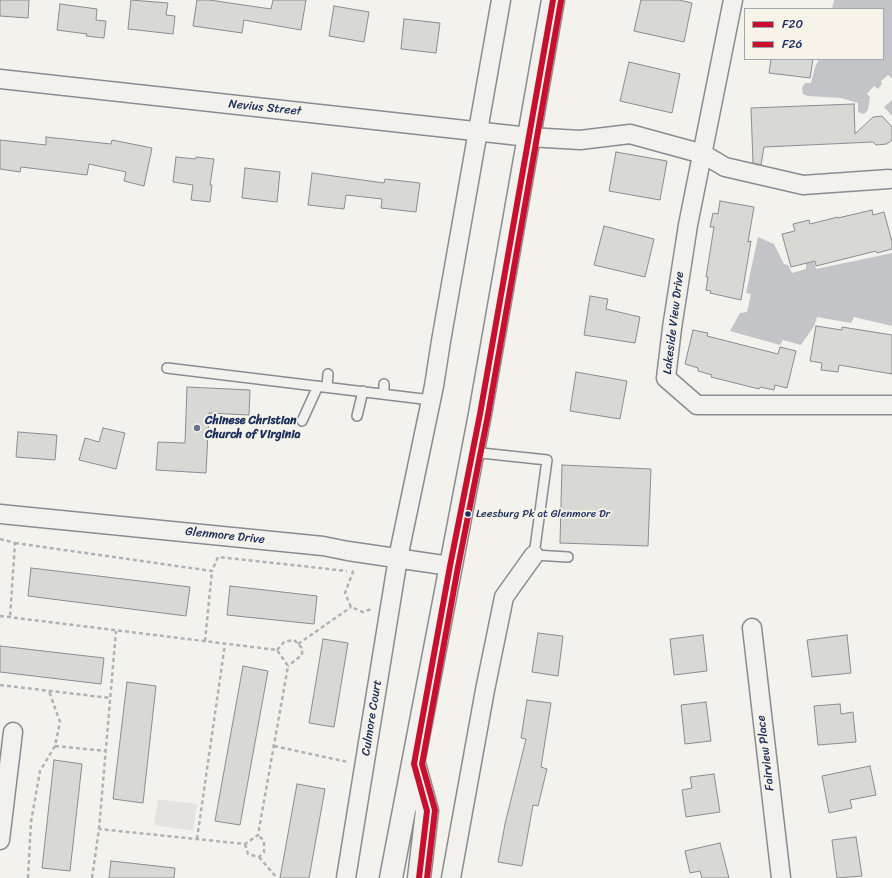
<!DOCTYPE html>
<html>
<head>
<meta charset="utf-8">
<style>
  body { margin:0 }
  #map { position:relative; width:892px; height:878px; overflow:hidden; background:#f4f2ec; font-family:Sriracha,sans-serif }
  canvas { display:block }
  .legend { position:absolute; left:744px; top:8px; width:140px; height:52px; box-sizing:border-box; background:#f7f3e8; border:1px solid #9fa5b1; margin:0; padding:5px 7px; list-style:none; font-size:12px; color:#1b2f5e }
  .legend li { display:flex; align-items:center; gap:8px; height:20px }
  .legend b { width:20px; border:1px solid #9fa5b1 }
</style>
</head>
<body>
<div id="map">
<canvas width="892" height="878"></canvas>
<ul class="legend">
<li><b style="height:5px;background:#c8102e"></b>F20</li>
<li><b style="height:5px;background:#c8102e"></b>F26</li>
</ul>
</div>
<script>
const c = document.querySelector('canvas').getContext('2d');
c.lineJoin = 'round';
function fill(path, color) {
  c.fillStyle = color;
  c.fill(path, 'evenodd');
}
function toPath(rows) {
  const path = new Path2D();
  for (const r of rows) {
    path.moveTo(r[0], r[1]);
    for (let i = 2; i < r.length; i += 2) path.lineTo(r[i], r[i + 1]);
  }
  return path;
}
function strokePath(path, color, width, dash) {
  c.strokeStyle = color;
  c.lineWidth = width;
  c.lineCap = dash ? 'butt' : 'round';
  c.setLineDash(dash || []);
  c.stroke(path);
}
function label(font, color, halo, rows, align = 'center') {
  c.font = font + ' Sriracha,sans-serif';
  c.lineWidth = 3.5;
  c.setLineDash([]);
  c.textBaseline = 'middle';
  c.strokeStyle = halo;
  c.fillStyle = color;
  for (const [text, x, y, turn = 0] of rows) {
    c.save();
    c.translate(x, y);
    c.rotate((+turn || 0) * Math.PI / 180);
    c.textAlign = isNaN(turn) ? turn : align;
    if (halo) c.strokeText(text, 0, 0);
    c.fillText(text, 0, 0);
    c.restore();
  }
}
fill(toPath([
  [158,799,197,804,193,831,154,825]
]), '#e4e3df');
fill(toPath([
  [834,0,892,0,892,77,891,78,888,75,881,81,882,84,878,89,874,86,867,94,870,97,868,110,864,114,858,112,858,103,841,98,808,96,803,94,802,88,805,83,811,83,815,67,819,59,883,59,883,9,832,9],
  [892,100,892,116,884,107],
  [758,237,774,244,784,264,788,265,792,273,806,269,806,263,814,262,816,269,892,253,892,326,854,317,851,323,817,317,814,326,801,345,783,340,780,345,730,331,740,313,747,312,751,294,746,293]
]), '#c2c4c8');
const building = toPath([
  [0,0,29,0,28,18,0,16,0,0],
  [131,0,168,3,166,15,175,16,173,34,128,29,131,0],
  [197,0,209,0,271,9,273,0,306,0,301,30,244,20,242,33,193,26,197,0],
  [641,0,679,0,692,3,684,42,634,31,641,0],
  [60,4,97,9,96,20,106,21,104,38,86,36,87,34,57,30,60,4],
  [334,6,369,12,364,42,329,36,334,6],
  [404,19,440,23,436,53,401,49,404,19],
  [771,59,813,59,810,78,769,73,771,59],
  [629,62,680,74,672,113,620,101,629,62],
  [854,104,855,134,873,117,882,116,892,127,892,140,887,144,876,145,873,142,764,147,761,165,753,163,751,108,854,104],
  [46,137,111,144,112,140,152,148,144,186,124,181,126,172,89,164,87,175,21,167,20,172,0,169,0,140,46,145,46,137],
  [616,152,667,161,660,200,609,191,616,152],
  [176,157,195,159,196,157,214,159,210,185,212,185,210,202,191,200,193,185,173,182,176,157],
  [245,168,280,172,277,202,242,198,245,168],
  [312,173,384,183,385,179,420,183,416,212,381,208,382,199,346,195,344,209,308,205,312,173],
  [720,201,754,207,748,242,751,241,741,300,710,293,711,291,706,290,708,277,706,277,714,227,710,227,713,213,718,214,720,201],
  [872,210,873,215,884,212,892,242,892,249,877,253,876,251,816,266,815,261,791,267,782,234,795,231,793,224,809,220,810,224,838,217,838,218,872,210],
  [604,226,654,239,645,277,594,265,604,226],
  [590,296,608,299,606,309,640,317,635,343,584,335,590,296],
  [816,326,842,330,842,327,892,335,892,374,839,365,838,372,821,370,822,363,810,361,816,326],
  [693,330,708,333,707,336,778,354,780,347,796,351,787,388,775,385,774,390,760,387,759,389,711,377,712,375,698,371,698,368,685,364,693,330],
  [576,372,627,381,620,419,570,411,576,372],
  [187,387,250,390,249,415,209,413,206,473,156,470,158,442,185,443,187,387],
  [103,428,125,433,116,469,79,460,85,438,99,442,103,428],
  [18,432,57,435,55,460,16,457,18,432],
  [562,465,651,469,648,546,560,543,562,465],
  [31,568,190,587,186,616,28,596,31,568],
  [230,586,317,596,314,624,227,615,230,586],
  [538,633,563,636,558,676,532,672,538,633],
  [703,635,707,671,674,675,670,639,703,635],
  [847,635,851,673,812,677,807,640,847,635],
  [323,639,348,643,334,727,309,723,323,639],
  [0,646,104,658,101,684,0,672,0,646],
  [243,666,268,671,240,825,215,821,243,666],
  [127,682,156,686,143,803,113,799,127,682],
  [527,700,551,703,541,767,547,769,538,806,533,805,522,866,498,862,505,824,526,739,521,738,527,700],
  [706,702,711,741,685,744,681,705,706,702],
  [840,704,841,714,853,712,856,742,818,745,814,706,840,704],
  [54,760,82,764,70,871,42,868,54,760],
  [870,766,876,795,850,800,852,808,829,813,822,776,870,766],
  [714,774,720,812,686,817,682,790,692,788,690,777,714,774],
  [297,784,325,789,309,878,280,878,297,784],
  [856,837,862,876,837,878,832,840,856,837],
  [720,843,729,878,702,878,700,871,690,873,685,851,720,843],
  [111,861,175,868,174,878,109,878,111,861]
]);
fill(building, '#d8d8d5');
strokePath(building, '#898c92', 1);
const service = toPath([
  [167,368,431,400],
  [327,387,328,374],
  [384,394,384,384],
  [357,416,363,391],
  [302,421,318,386],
  [472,452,547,460,534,555,568,557]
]);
const minor = toPath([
  [733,0,688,225,672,328,666,378,697,405,892,405],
  [0,79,529,137,580,140,630,134,703,154,725,167,803,185,889,179],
  [0,514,323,546,348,551,450,566],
  [752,628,781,878],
  [0,840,13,732],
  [346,878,398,558,434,386,441,341,501,0],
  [451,878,485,690,504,597,534,555]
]);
const primary = toPath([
  [415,767,427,811,419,878],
  [391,878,480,414,553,0]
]);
strokePath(service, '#898c92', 12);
strokePath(minor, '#898c92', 21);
strokePath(primary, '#898c92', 25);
strokePath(toPath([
  [0,539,15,543,10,617],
  [15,543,212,571,218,557,347,571],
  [352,571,353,572,345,593,351,607,363,612,371,609],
  [0,616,277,650,288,666,258,835,245,844,99,829],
  [205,641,212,571],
  [298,644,351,607],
  [277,650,284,642,294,640,302,648,302,655,288,666],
  [0,685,110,698],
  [55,746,106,751],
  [274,746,348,762],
  [197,839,225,644],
  [245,844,248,854,259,857,264,852,264,841,258,835],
  [259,857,277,878],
  [28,878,31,822,40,771,55,746,60,722,49,691],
  [92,878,99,829,116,631]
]), '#b1b2b5', 2.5, [4, 3]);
strokePath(service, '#f2f1ed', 9);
strokePath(minor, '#f2f1ed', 18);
strokePath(primary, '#f2f1ed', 22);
strokePath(toPath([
  [419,878,427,811,414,764,450,566,480,414,553,0]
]), '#c8102e', 6);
strokePath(toPath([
  [427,878,435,810,422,764,458,567,488,415,561,1]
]), '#c8102e', 6);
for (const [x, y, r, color] of [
  [197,428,4,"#677390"],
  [468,514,3.5,"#1b2f5e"]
]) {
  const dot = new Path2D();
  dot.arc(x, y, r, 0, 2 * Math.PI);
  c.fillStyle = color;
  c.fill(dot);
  strokePath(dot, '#f7f3e8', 1.5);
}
label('11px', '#1b2f5e', '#f7f3e8', [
  ["Leesburg Pk at Glenmore Dr",476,514]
], 'left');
label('12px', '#1b2f5e', '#f7f3e8', [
  ["Nevius Street",265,108,6],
  ["Lakeside View Drive",674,323,-83],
  ["Glenmore Drive",225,536,6],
  ["Culmore Court",372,718,-81],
  ["Fairview Place",766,753,-97]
]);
label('bold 12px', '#1b2f5e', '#f7f3e8', [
  ["Chinese Christian",205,421],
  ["Church of Virginia",205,435]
], 'left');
</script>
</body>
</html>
